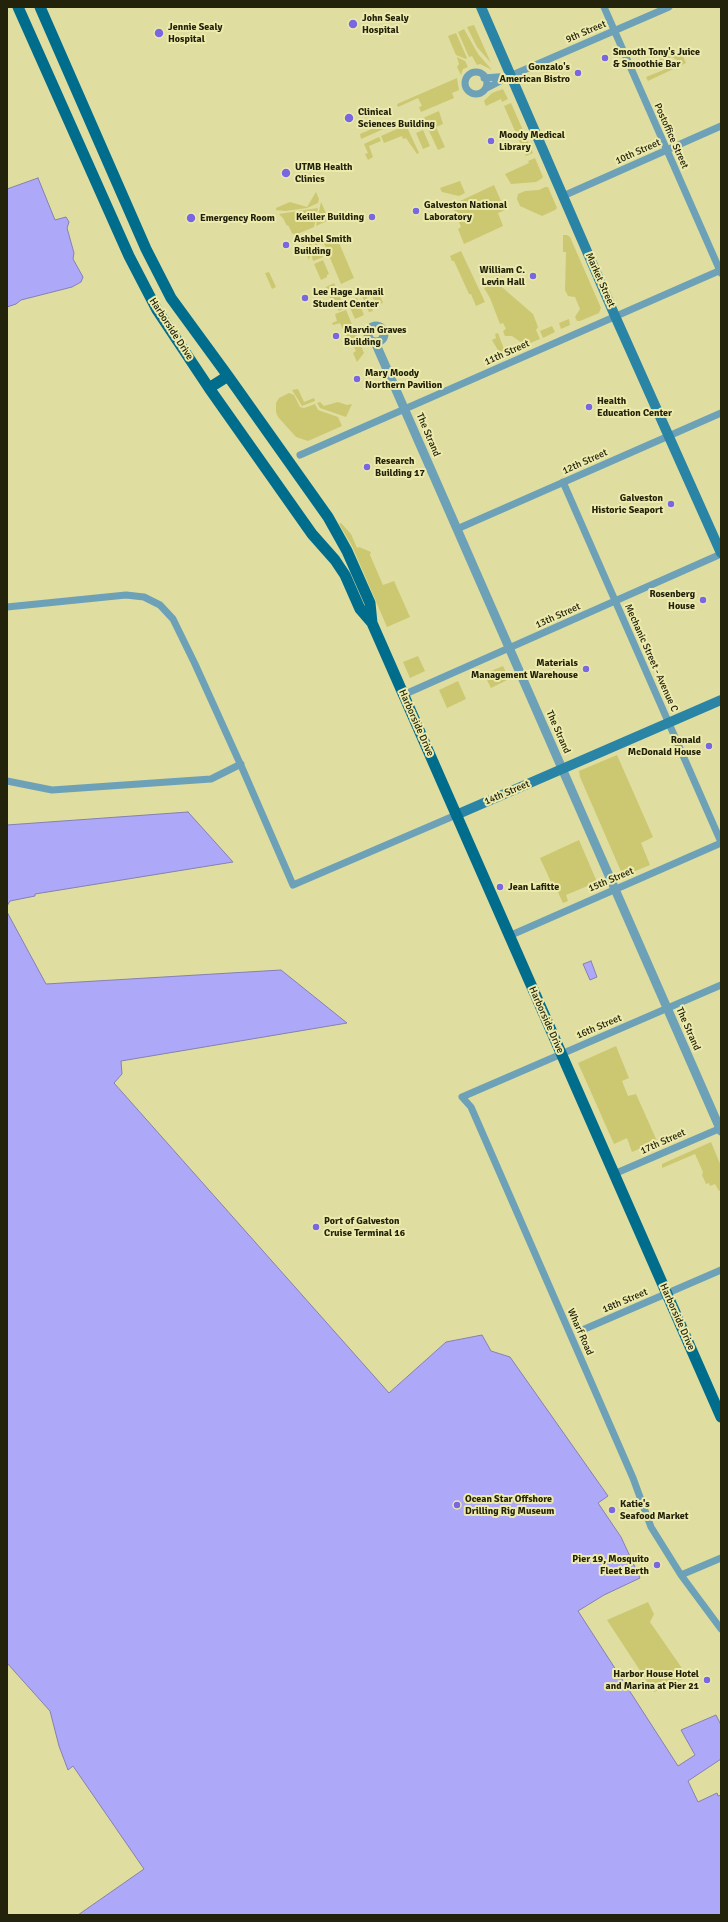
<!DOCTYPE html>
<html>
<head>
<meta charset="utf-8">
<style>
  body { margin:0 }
  #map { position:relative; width:728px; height:1922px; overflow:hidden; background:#dfdda0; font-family:Signika,sans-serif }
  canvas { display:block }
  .frame { position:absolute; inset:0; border:8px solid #23220a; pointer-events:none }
</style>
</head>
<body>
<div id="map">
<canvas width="728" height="1922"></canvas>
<div class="frame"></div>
</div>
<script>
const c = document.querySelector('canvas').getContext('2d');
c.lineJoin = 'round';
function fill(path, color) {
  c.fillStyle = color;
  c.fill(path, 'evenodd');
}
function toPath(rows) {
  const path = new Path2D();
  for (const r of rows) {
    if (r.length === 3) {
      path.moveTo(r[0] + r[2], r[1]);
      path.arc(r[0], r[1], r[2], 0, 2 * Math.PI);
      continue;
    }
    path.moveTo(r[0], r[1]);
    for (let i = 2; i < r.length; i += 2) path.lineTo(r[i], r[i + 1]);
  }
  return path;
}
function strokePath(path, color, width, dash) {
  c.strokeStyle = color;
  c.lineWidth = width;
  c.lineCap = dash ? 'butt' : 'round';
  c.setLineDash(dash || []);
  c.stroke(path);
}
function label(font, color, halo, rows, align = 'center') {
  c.font = font + ' Signika,sans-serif';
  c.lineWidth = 4;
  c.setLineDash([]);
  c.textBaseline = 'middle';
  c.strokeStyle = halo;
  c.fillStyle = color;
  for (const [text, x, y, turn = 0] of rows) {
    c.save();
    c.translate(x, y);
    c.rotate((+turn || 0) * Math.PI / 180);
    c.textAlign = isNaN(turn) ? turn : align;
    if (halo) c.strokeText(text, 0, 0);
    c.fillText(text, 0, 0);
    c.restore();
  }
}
fill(toPath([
  [474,25,491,63,477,47,467,27],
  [464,29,478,54,492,70,480,64,477,65,472,56,469,57,458,32],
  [456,33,467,58,466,59,456,55,452,46,448,36],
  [680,50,686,63,648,81,646,77,676,65,677,60,672,57,655,63,655,64,643,69,642,67],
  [457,57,465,61,468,67,463,69,461,75,457,67,459,64],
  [457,78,459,90,452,93,454,98,421,112,419,107,422,106,418,98,398,107,397,104],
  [503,89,508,99,502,102,501,99,486,106,484,101,492,93],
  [511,103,533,153,526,156,504,106],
  [439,111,443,124,436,127,445,147,438,150,423,118],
  [386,123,388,127,361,139,360,134],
  [406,125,419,153,417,154,406,138,403,139,402,136,384,143,381,136],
  [423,130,430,146,423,149,416,133],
  [379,137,381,141,369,146,373,157,368,160,365,154,368,153,364,144],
  [535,158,543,177,541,179,536,182,511,184,505,174,529,163,528,161],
  [460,181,465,193,459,196,442,192,440,188],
  [494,185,505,210,498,213,503,226,464,244,458,229,461,227,454,210,458,202],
  [545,187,548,187,557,208,555,210,542,216,520,206,517,199,518,194,525,191,539,190],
  [316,192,319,199,318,203,307,208,285,211,276,210,276,208,290,202,307,207],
  [321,202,329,220,316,226],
  [318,208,314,227,295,235,292,233,288,225,287,226,283,218,279,214],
  [333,234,334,237,336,236,354,278,341,284,322,239],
  [563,235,567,235,570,237,601,308,599,313,580,321,577,321,575,317,580,309,575,297,568,296,565,290,566,252,563,252],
  [316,241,323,257,313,261,312,257,315,242],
  [312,243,309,260,303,247],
  [461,251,485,302,476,306,471,294,469,294,454,261,452,261,450,256],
  [323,260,329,274,327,275,327,277,321,280,314,264],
  [269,272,276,287,272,289,265,273],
  [496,282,533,314,538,327,536,330,540,339,525,345,512,336,505,336,503,331,506,329,503,323,500,324,490,298,484,288],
  [334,283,343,304,343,309,339,311,331,301,326,287],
  [377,288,383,303,376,305,370,291],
  [366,295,373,311,369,312,362,296],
  [357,298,364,315,355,319,347,301],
  [346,310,359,341,353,344,350,336,347,337,340,323,333,325,332,323,337,321,335,314],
  [569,319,570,325,561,329,559,323],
  [552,326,555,332,543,338,540,331],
  [498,333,505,352,498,355,497,353,499,352,492,340,496,338,495,334],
  [360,344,364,353,357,362,353,353,356,351,354,347],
  [298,389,304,402,314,398,315,401,302,406,292,390],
  [289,393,294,395,300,407,304,408,315,404,318,410,338,417,342,426,308,441,296,437,278,417,276,412,276,403,279,398],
  [320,402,324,406,338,402,347,405,352,404,346,417,320,408,317,403],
  [341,523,351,534,357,548,359,547,371,552,370,555,383,585,394,581,410,617,387,627,352,546,339,524],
  [418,656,425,671,410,678,403,662],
  [503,666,509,679,491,688,484,674],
  [458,681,466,699,447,708,439,690],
  [617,755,653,837,641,843,650,865,623,876,580,777,579,771],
  [579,840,597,882,566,895,568,901,563,903,556,888,551,882,540,858],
  [616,1046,629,1078,622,1081,628,1096,636,1094,657,1141,632,1152,627,1138,614,1144,578,1063],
  [711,1142,721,1166,721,1190,719,1191,715,1184,710,1186,709,1183,706,1184,702,1175,703,1172,695,1154,662,1168,662,1164],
  [648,1602,654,1614,650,1622,688,1677,654,1692,607,1620]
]), '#ccc871');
const water = toPath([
  [38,178,55,220,66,217,69,222,67,228,74,253,73,259,83,277,81,282,72,287,21,300,16,304,7,307,7,189,38,178],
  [188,812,233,862,35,894,35,896,10,901,7,906,7,825,188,812],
  [7,912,46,984,281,970,347,1023,121,1061,122,1074,114,1083,389,1393,446,1342,482,1335,491,1351,510,1357,608,1496,598,1503,621,1537,640,1578,604,1595,578,1611,678,1766,695,1755,681,1730,716,1715,721,1725,721,1759,688,1781,698,1802,717,1793,718,1796,721,1795,721,1915,78,1915,144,1869,73,1766,68,1770,59,1746,50,1711,7,1663,7,912],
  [591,961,597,977,590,980,583,964,591,961]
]);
fill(water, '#ada9f8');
strokePath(water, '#8480b1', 1);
strokePath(toPath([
  [604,7,721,273],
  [476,83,11],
  [484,78,510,76],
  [485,89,510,76,669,7],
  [563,196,721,126],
  [300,455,721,270],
  [563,482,721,842],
  [457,529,721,413],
  [7,607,126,595,144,597,160,605,173,619,195,664,243,770,293,885,456,815],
  [403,695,721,554],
  [7,781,52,790,211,779,241,764],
  [509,936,721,843],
  [721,985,462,1097,471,1107,633,1478,651,1527,681,1575,721,1629],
  [614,1174,721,1128],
  [580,1331,721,1270],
  [681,1575,721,1558]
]), '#6da1b7', 7);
strokePath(toPath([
  [376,334,8],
  [375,342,721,1131]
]), '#6da1b7', 9);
strokePath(toPath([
  [481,7,615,316,721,553],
  [456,815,721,700]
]), '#2984a5', 10);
strokePath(toPath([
  [18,7,129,256,157,310,209,388,312,534,335,560,345,575,360,609,372,623,721,1417],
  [40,7,146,249,171,298,228,376,328,517,347,551,370,603,372,623],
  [209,388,228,376]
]), '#006d8d', 11);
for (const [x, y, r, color] of [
  [353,24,5,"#7967e2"],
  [159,33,5,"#7967e2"],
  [605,58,4,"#7967e2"],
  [578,73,4,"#7967e2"],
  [349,118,5,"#7967e2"],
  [491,141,4,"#7967e2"],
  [286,173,5,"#7967e2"],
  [416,211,4,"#7967e2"],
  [372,217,4,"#7967e2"],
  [191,218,5,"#7967e2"],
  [286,245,4,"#7967e2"],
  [533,276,4,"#7967e2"],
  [305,298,4,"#7967e2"],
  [336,336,4,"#7967e2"],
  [357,379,4,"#7967e2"],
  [589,407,4,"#7967e2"],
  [367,467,4,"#7967e2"],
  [671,504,4,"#7967e2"],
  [703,600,4,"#7967e2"],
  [586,669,4,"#7967e2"],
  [709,746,4,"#7967e2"],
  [500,887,4,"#7967e2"],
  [316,1227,4,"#7967e2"],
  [457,1505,4,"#7967e2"],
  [612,1510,4,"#7967e2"],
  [657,1565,4,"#7967e2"],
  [707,1680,4,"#7967e2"]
]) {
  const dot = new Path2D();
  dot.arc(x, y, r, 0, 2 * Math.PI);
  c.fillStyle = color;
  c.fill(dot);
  strokePath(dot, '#eceaad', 1.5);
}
label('bold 10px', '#23220a', '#eceaad', [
  ["John Sealy",362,18],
  ["Hospital",362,30],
  ["Jennie Sealy",168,27],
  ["Hospital",168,39],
  ["Smooth Tony's Juice",613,52],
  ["& Smoothie Bar",613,64],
  ["Gonzalo's",570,67,"right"],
  ["American Bistro",570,79,"right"],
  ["Clinical",358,112],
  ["Sciences Building",358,124],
  ["Moody Medical",499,135],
  ["Library",499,147],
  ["UTMB Health",295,167],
  ["Clinics",295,179],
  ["Galveston National",424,205],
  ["Laboratory",424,217],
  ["Keiller Building",364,217,"right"],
  ["Emergency Room",200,218],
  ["Ashbel Smith",294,239],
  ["Building",294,251],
  ["William C.",525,270,"right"],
  ["Levin Hall",525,282,"right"],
  ["Lee Hage Jamail",313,292],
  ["Student Center",313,304],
  ["Marvin Graves",344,330],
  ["Building",344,342],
  ["Mary Moody",365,373],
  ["Northern Pavilion",365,385],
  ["Health",597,401],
  ["Education Center",597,413],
  ["Research",375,461],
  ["Building 17",375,473],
  ["Galveston",663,498,"right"],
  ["Historic Seaport",663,510,"right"],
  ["Rosenberg",695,594,"right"],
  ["House",695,606,"right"],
  ["Materials",578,663,"right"],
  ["Management Warehouse",578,675,"right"],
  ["Ronald",701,740,"right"],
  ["McDonald House",701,752,"right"],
  ["Jean Lafitte",508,887],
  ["Port of Galveston",324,1221],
  ["Cruise Terminal 16",324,1233],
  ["Ocean Star Offshore",465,1499],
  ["Drilling Rig Museum",465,1511],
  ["Katie's",620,1504],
  ["Seafood Market",620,1516],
  ["Pier 19, Mosquito",649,1559,"right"],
  ["Fleet Berth",649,1571,"right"],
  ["Harbor House Hotel",699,1674,"right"],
  ["and Marina at Pier 21",699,1686,"right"]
], 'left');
label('10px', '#23220a', '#eceaad', [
  ["9th Street",586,32,-23],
  ["Postoffice Street",671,136,66],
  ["10th Street",638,152,-24],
  ["Market Street",600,280,66],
  ["Harborside Drive",171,329,57],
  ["11th Street",507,353,-24],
  ["The Strand",428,435,67],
  ["12th Street",585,462,-24],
  ["13th Street",558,616,-24],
  ["Mechanic Street - Avenue C",651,658,66],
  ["Harborside Drive",416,723,66],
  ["The Strand",558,732,66],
  ["14th Street",507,793,-23],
  ["15th Street",611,880,-23],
  ["Harborside Drive",546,1020,66],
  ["16th Street",599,1027,-23],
  ["The Strand",688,1029,66],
  ["17th Street",663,1142,-24],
  ["18th Street",625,1301,-23],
  ["Harborside Drive",677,1317,66],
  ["Wharf Road",580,1332,66]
]);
</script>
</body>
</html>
